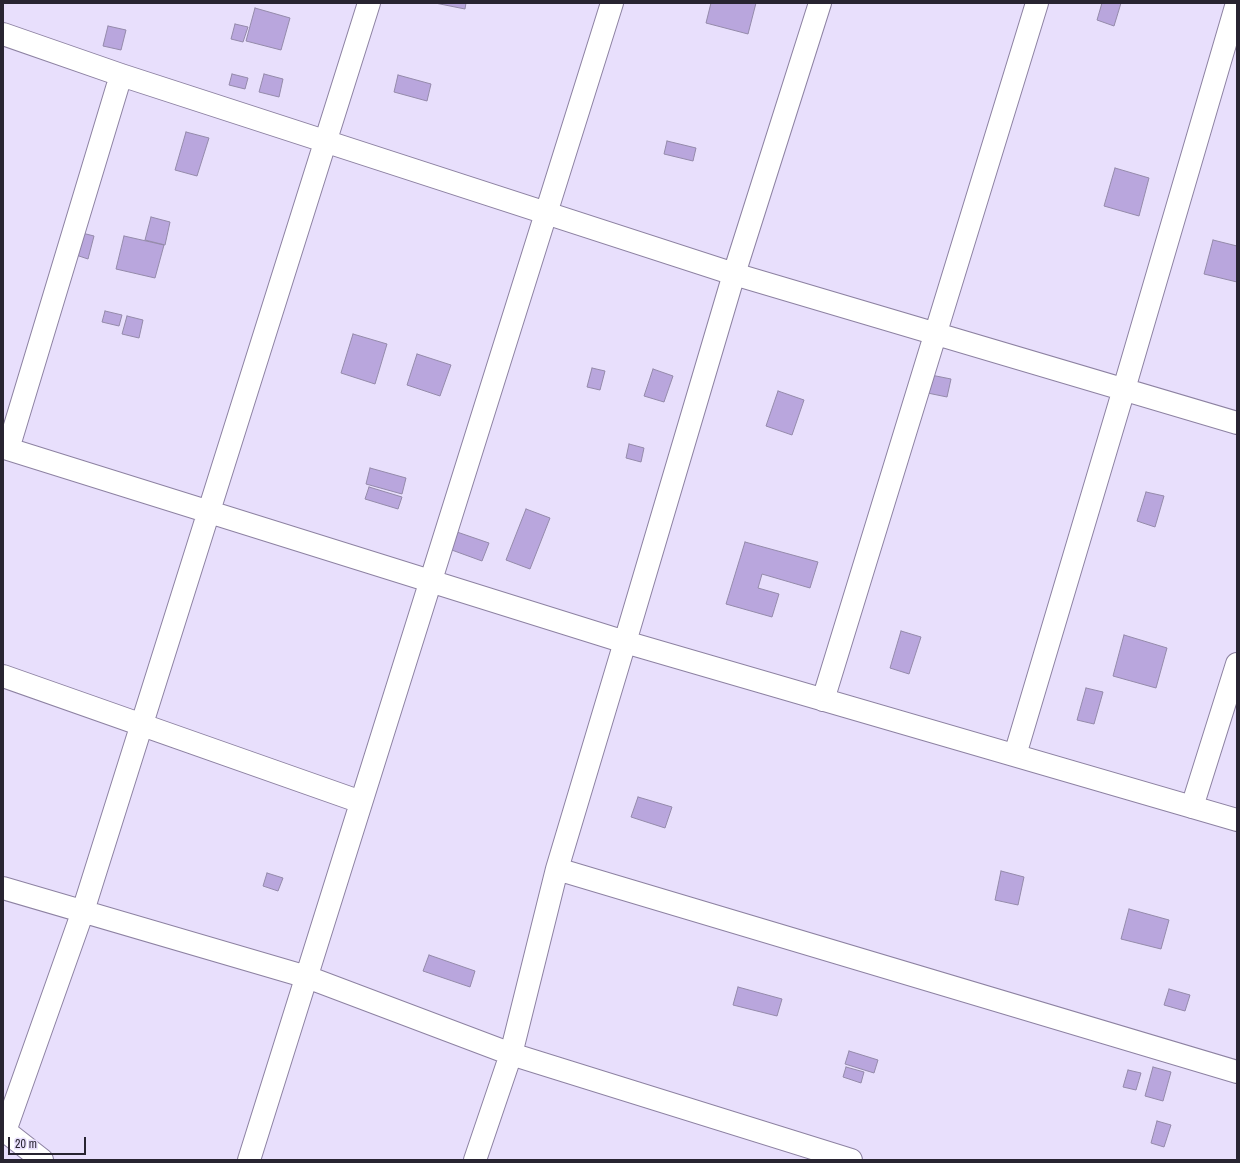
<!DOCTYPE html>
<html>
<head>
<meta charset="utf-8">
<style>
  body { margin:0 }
  #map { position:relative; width:1240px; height:1163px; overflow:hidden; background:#e8dffc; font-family:"Archivo Narrow",sans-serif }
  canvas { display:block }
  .frame { position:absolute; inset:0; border:4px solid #282431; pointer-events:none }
  .scale { position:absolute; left:8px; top:1137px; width:78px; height:18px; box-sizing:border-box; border:2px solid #282431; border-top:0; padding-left:5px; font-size:12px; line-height:14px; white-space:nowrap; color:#282431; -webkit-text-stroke:3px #e8dffc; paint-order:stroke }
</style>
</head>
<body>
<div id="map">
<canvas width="1240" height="1163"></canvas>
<div class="frame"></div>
<div class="scale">20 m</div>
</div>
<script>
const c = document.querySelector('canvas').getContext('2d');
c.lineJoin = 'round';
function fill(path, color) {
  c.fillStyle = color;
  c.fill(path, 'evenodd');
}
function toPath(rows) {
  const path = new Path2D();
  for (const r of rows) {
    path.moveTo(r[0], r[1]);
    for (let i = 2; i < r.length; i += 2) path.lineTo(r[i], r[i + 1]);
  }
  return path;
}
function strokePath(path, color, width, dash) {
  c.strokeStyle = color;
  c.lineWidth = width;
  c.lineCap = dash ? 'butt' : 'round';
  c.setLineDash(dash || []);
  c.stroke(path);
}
const building = toPath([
  [435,3,466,3,465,9,435,3],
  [711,3,756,3,748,34,706,23,711,3],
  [1102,3,1121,3,1114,26,1097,20,1102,3],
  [255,8,290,18,281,50,246,41,255,8],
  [235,24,248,27,243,42,231,39,235,24],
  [108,26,126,30,121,50,103,46,108,26],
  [232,74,248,78,245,89,229,85,232,74],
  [264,74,283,79,279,97,259,92,264,74],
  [398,75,431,84,427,101,394,92,398,75],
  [186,132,209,138,197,176,175,170,186,132],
  [667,141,696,148,693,161,664,154,667,141],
  [1115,168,1149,178,1139,216,1104,206,1115,168],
  [151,217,170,222,165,245,145,240,151,217],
  [82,233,94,236,88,259,76,255,82,233],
  [124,236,164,245,155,278,116,269,124,236],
  [1213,240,1237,246,1237,282,1204,274,1213,240],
  [105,311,122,315,119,326,102,322,105,311],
  [127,316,143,320,139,338,122,334,127,316],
  [353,334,387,344,375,384,341,373,353,334],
  [417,354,451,365,440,396,407,385,417,354],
  [592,368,605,371,600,390,587,387,592,368],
  [653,369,673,376,664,402,644,396,653,369],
  [916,372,951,379,947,397,913,390,916,372],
  [778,391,804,400,792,435,766,426,778,391],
  [629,444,644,448,641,462,626,458,629,444],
  [370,468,406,478,402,494,366,484,370,468],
  [369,487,402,497,398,509,365,499,369,487],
  [1146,492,1164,496,1155,527,1137,521,1146,492],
  [526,509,550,518,530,569,506,560,526,509],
  [454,531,489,543,482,561,449,549,454,531],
  [745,542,818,562,810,588,762,574,758,588,779,594,772,617,726,604,745,542],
  [901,631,921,637,909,674,890,668,901,631],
  [1124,635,1167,648,1156,688,1113,676,1124,635],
  [1086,688,1103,692,1094,724,1077,720,1086,688],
  [638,797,672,807,665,828,631,817,638,797],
  [1001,871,1024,877,1018,905,995,900,1001,871],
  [267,873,283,878,278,891,263,886,267,873],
  [1129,909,1169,920,1161,949,1121,939,1129,909],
  [429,955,475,971,470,987,423,971,429,955],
  [738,987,782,999,777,1016,733,1005,738,987],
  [1169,989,1190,995,1185,1011,1164,1005,1169,989],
  [849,1051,878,1060,874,1073,845,1064,849,1051],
  [846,1067,864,1072,861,1083,843,1077,846,1067],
  [1153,1067,1171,1072,1163,1101,1145,1096,1153,1067],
  [1128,1070,1141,1073,1136,1090,1123,1087,1128,1070],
  [1157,1121,1171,1125,1164,1147,1151,1143,1157,1121]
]);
fill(building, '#b9a6dd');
strokePath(building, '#948aaa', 1);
const minor = toPath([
  [3,34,121,75,734,274,1237,423],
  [3,447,8,449,121,75],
  [8,449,625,642,1237,820],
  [3,676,361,802],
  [823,700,1037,3],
  [1015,755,1124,389,1237,3],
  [1192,807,1237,664],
  [557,869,1237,1072],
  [3,888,307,977,511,1054,851,1160],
  [42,1160,5,1131,83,911,369,3],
  [249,1160,612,3],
  [475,1160,511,1054,557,869,625,642,734,274,820,3]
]);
strokePath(minor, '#8d82a2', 24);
strokePath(minor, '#fff', 22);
</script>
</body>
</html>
